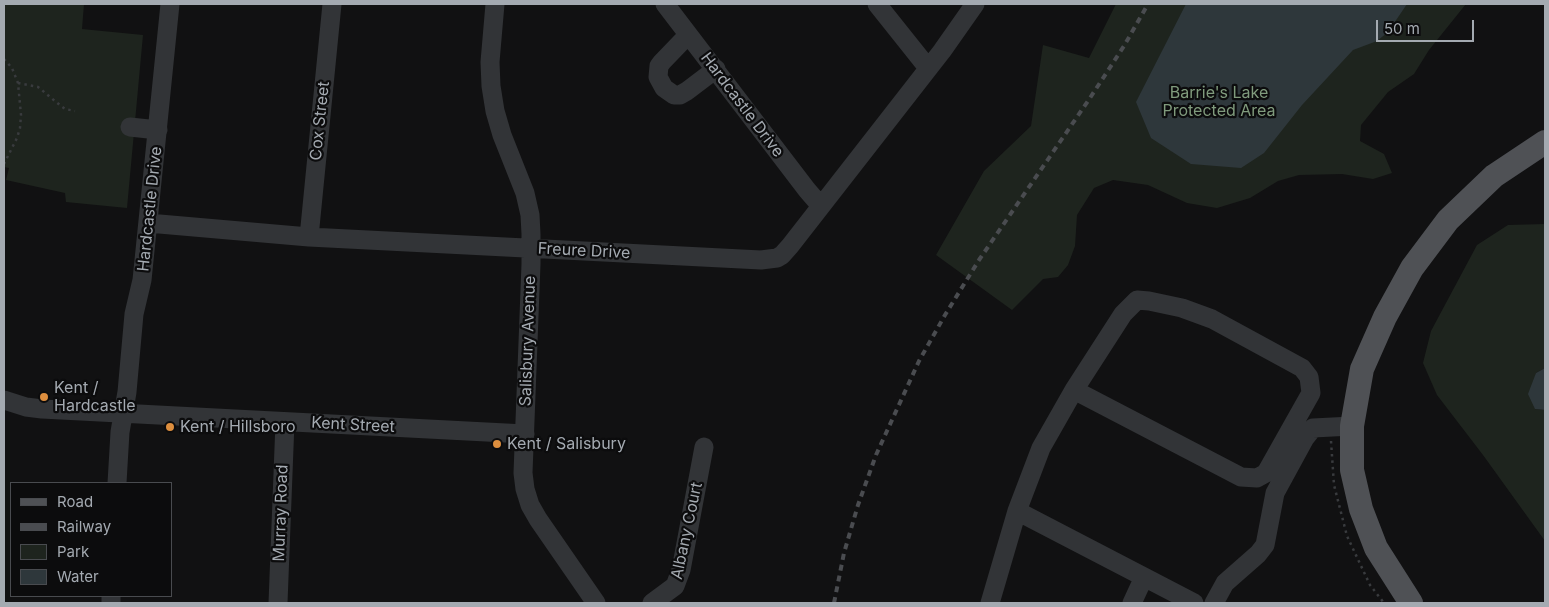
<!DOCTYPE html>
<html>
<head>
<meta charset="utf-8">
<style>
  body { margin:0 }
  #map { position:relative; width:1549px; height:607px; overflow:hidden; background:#111112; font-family:Inter,sans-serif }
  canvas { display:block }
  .frame { position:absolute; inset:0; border:5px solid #a4aab1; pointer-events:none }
  .legend { position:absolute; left:10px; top:482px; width:162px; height:115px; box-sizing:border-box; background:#0c0c0d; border:1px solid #494b4f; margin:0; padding:6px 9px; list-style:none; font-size:15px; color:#a4aab1 }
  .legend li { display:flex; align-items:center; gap:10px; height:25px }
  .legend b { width:25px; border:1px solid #494b4f }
  .scale { position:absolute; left:1376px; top:20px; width:98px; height:22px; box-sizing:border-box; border:2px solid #a4aab1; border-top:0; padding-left:6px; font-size:15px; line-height:18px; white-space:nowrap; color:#a4aab1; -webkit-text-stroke:4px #0c0c0d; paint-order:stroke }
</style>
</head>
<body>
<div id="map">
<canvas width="1549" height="607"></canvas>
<div class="frame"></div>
<ul class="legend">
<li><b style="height:6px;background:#4f5155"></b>Road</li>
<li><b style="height:6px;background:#4a4c50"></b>Railway</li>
<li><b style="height:14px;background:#1e241e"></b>Park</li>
<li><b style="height:14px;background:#2e373b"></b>Water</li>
</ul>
<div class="scale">50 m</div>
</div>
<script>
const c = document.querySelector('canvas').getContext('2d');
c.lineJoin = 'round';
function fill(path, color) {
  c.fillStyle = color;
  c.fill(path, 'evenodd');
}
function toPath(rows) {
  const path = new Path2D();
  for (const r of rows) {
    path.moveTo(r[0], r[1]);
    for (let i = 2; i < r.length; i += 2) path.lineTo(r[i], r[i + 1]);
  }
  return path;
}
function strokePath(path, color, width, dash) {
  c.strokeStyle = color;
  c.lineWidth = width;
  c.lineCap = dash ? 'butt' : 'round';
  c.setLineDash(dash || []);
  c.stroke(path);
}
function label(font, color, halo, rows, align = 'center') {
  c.font = font + ' Inter,sans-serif';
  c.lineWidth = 4.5;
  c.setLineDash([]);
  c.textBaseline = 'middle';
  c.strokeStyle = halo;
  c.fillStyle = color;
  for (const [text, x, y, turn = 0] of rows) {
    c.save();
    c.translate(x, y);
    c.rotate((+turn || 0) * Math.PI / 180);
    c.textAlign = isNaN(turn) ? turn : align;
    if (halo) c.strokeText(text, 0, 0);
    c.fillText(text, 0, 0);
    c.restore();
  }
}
fill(toPath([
  [4,4,84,4,82,29,143,35,127,208,66,202,65,193,6,180,9,168,4,167],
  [1116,4,1466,4,1429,50,1414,74,1388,92,1361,125,1360,141,1384,154,1392,173,1373,179,1342,174,1299,175,1278,181,1250,198,1217,208,1187,203,1148,185,1113,180,1094,188,1077,215,1075,246,1068,265,1058,277,1043,279,1012,310,936,255,984,171,1031,126,1043,45,1089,58],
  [1545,224,1545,368,1536,373,1535,409,1545,410,1545,541,1483,455,1437,395,1423,363,1431,331,1477,245,1508,225]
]), '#1e241e');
fill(toPath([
  [1186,4,1407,4,1388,32,1377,41,1353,50,1302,105,1264,153,1241,168,1191,164,1151,138,1136,102],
  [1545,368,1545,410,1535,409,1528,394,1536,373]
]), '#2e373b');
strokePath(toPath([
  [4,59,12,68,18,83,21,115,20,128,17,138,4,164],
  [18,83,38,87,61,106,65,109,75,111],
  [1331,441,1334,485,1347,536,1370,585,1384,603]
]), '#393b3e', 2.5, [2.5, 4]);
strokePath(toPath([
  [495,4,490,62,491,86,495,111,502,135,525,193,530,215,531,234,531,264,523,473,525,489,530,505,538,519,596,603],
  [665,4,807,190,820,205],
  [877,4,928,68],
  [688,35,662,62,659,66,658,77,664,88,674,95,680,95,687,91,716,69],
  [130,127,158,130],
  [148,223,309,237,761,260,777,258,782,255,790,246,942,51,975,4],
  [309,237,332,4],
  [4,400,26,407,42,409,525,434],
  [117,483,120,432,127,392,134,314,142,280,170,4],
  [1017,511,1194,603],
  [111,603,111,596],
  [278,603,285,422],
  [652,603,675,586,681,570,704,447],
  [990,603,1017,511,1041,448,1074,390,1123,314,1137,300,1149,301,1182,308,1212,319,1302,368,1309,377,1311,393,1266,473,1257,478,1241,477,1074,390],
  [1132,603,1144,577],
  [1214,603,1225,583,1258,554,1265,545,1275,493,1305,438,1313,428,1352,426]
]), '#323437', 19);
strokePath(toPath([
  [1411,603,1376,548,1361,509,1352,470,1352,426,1362,369,1385,317,1412,268,1448,220,1494,176,1545,142]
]), '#4f5155', 24);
strokePath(toPath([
  [834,603,844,553,858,505,876,455,919,361,945,315,979,260,1090,98,1124,46,1148,4]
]), '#4a4c50', 4, [6, 5]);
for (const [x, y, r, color] of [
  [44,397,5,"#dd8e3e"],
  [170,427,5,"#dd8e3e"],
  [497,444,5,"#dd8e3e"]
]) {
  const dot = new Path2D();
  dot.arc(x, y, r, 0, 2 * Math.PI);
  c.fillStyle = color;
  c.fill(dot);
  strokePath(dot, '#0c0c0d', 2);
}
label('16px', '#809b7d', '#0c0c0d', [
  ["Barrie's Lake",1219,93],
  ["Protected Area",1219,111]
]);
label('16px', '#a4aab1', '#0c0c0d', [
  ["Hardcastle Drive",742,105,53],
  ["Cox Street",320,121,-84],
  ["Hardcastle Drive",150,209,-84],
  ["Freure Drive",584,251,3],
  ["Salisbury Avenue",528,341,-88],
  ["Kent Street",353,425,3],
  ["Murray Road",281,513,-88],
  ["Albany Court",687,531,-78]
]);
label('16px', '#a4aab1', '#0c0c0d', [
  ["Kent /",54,388],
  ["Hardcastle",54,406],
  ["Kent / Hillsboro",180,427],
  ["Kent / Salisbury",507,444]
], 'left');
</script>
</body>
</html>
